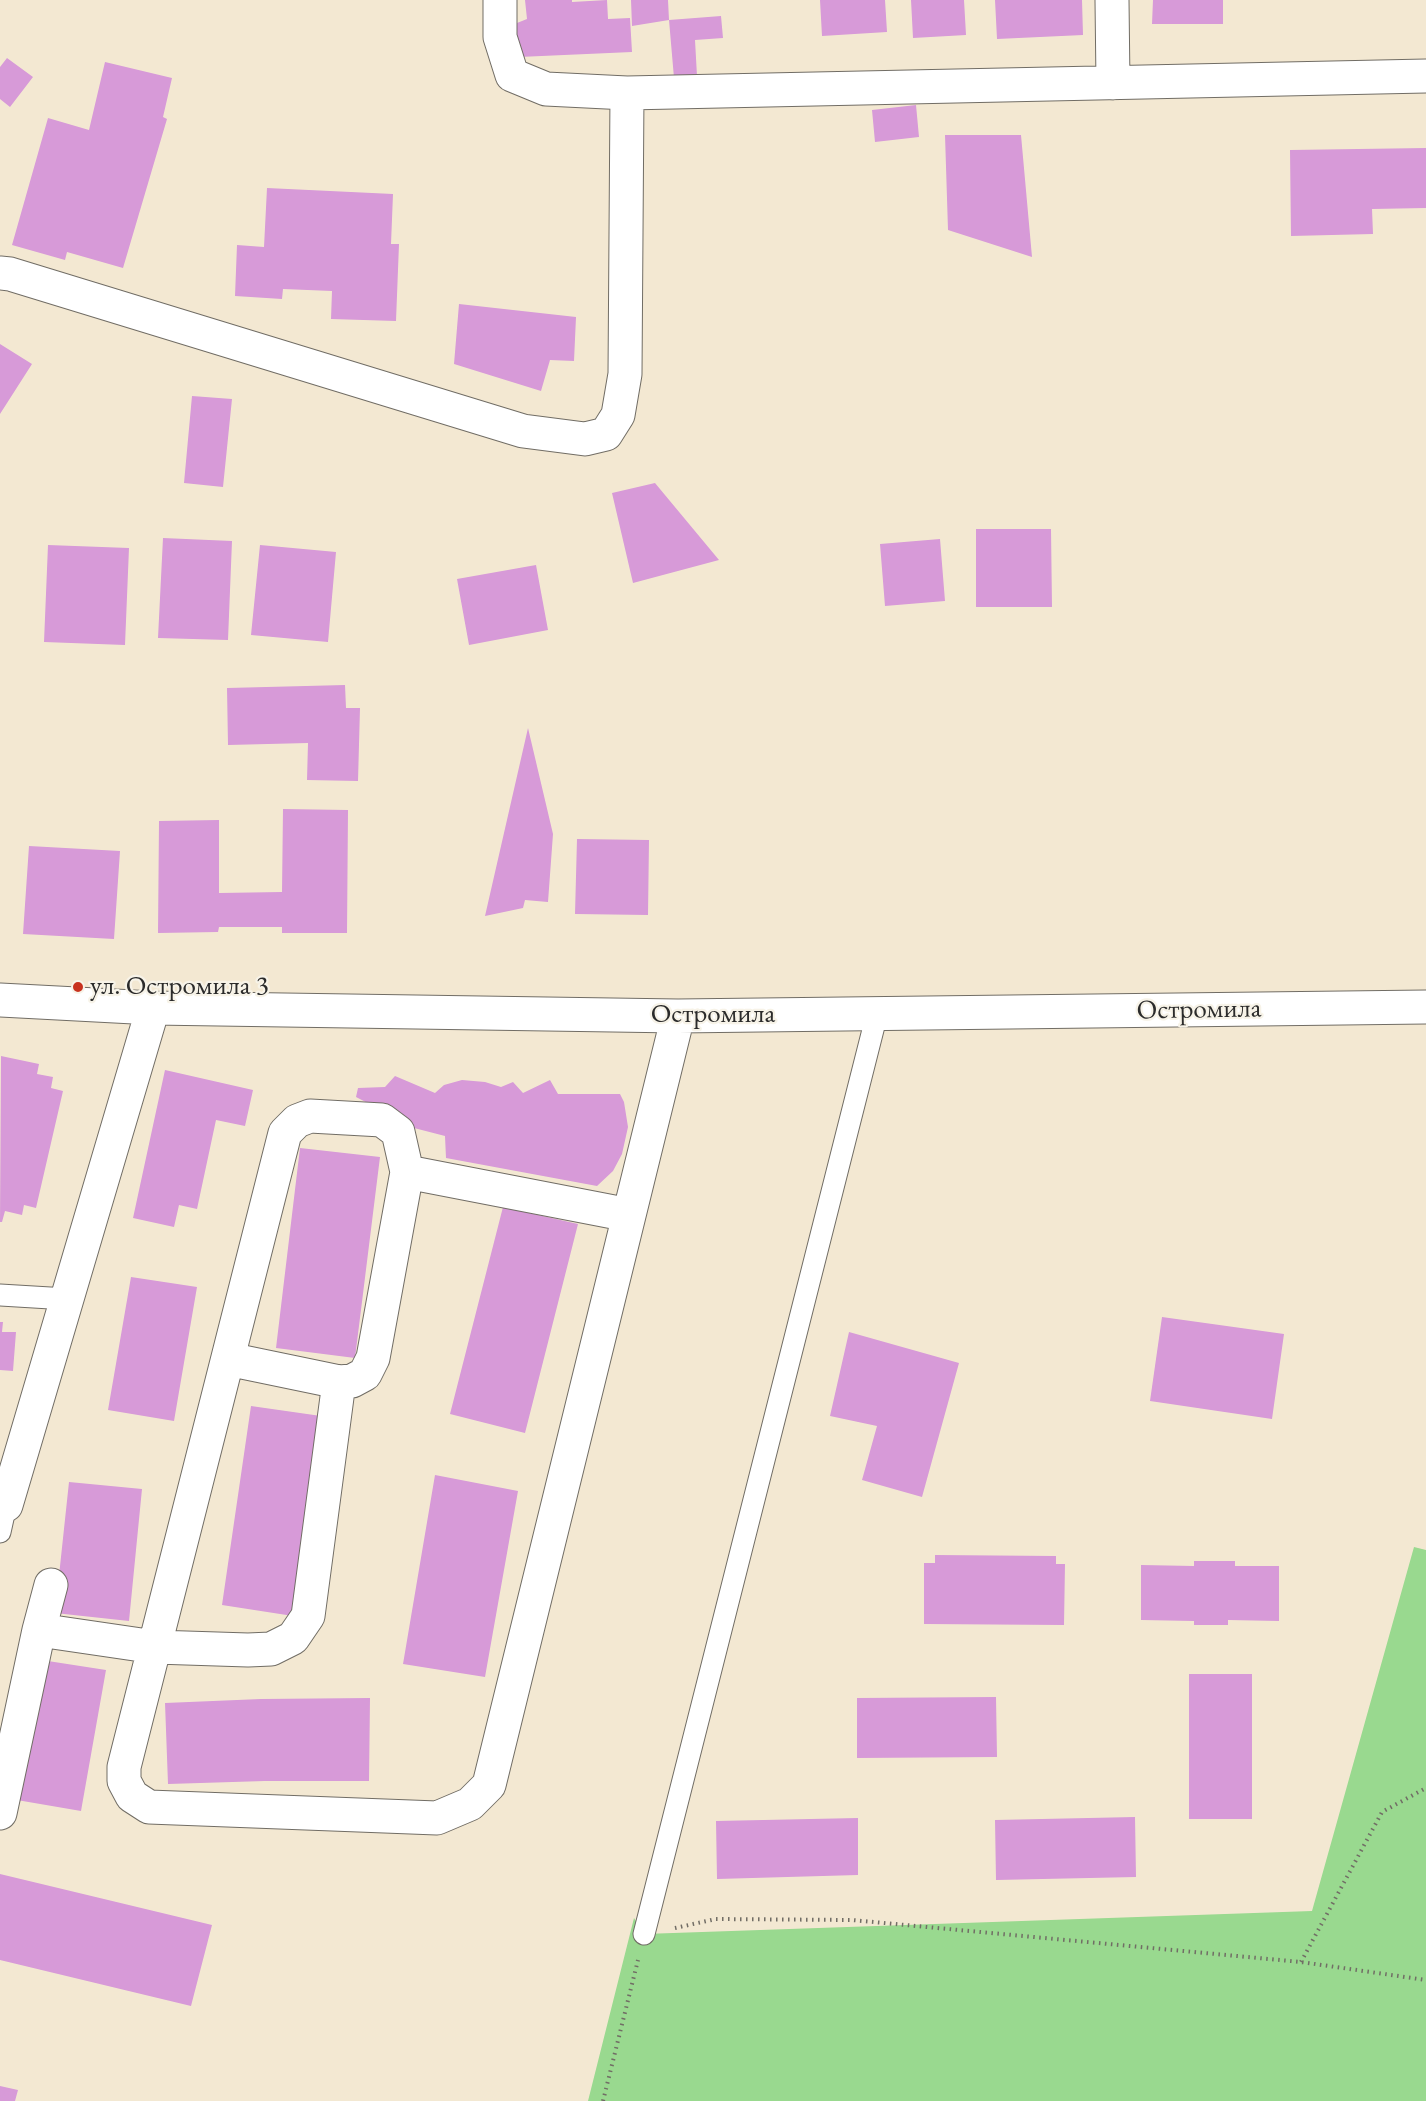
<!DOCTYPE html>
<html>
<head>
<meta charset="utf-8">
<style>
  body { margin:0 }
  canvas { display:block; background:#f3e8d2 }
</style>
</head>
<body>
<canvas width="1426" height="2101"></canvas>
<script>
const c = document.querySelector('canvas').getContext('2d');
c.lineJoin = 'round';
function fill(path, color) {
  c.fillStyle = color;
  c.fill(path, 'evenodd');
}
function toPath(rows) {
  const path = new Path2D();
  for (const r of rows) {
    path.moveTo(r[0], r[1]);
    for (let i = 2; i < r.length; i += 2) path.lineTo(r[i], r[i + 1]);
  }
  return path;
}
function strokePath(path, color, width, dash) {
  c.strokeStyle = color;
  c.lineWidth = width;
  c.lineCap = dash ? 'butt' : 'round';
  c.setLineDash(dash || []);
  c.stroke(path);
}
function label(font, color, halo, rows, align = 'center') {
  c.font = font + ' "EB Garamond",serif';
  c.lineWidth = 4.5;
  c.setLineDash([]);
  c.textBaseline = 'middle';
  c.strokeStyle = halo;
  c.fillStyle = color;
  for (const [text, x, y, turn = 0] of rows) {
    c.save();
    c.translate(x, y);
    c.rotate((+turn || 0) * Math.PI / 180);
    c.textAlign = isNaN(turn) ? turn : align;
    if (halo) c.strokeText(text, 0, 0);
    c.fillText(text, 0, 0);
    c.restore();
  }
}
fill(toPath([
  [1414,1547,1426,1550,1426,2101,588,2101,634,1918,644,1934,1312,1911]
]), '#99d98f');
fill(toPath([
  [525,0,572,0,572,2,607,0,608,19,630,18,632,52,519,57,512,25,527,19],
  [631,0,668,0,669,20,632,26],
  [820,0,885,0,887,32,822,36],
  [911,0,964,0,966,35,913,38],
  [995,0,1082,0,1083,35,997,39],
  [1153,0,1223,0,1223,24,1152,24],
  [721,16,723,38,695,40,697,76,674,78,669,20],
  [7,58,33,77,10,107,0,99,0,67],
  [105,62,172,78,163,117,167,119,123,268,67,252,65,260,12,245,48,118,89,130],
  [916,105,919,137,875,142,872,110],
  [945,135,1021,135,1032,257,948,230],
  [1426,148,1426,208,1372,209,1373,234,1291,236,1290,150],
  [267,188,393,194,391,244,399,244,396,321,331,319,332,291,283,289,282,299,235,296,237,245,264,247],
  [459,304,576,317,574,361,550,360,541,391,454,364],
  [0,344,32,364,0,414],
  [192,396,232,399,223,487,184,483],
  [655,483,719,560,633,583,612,493],
  [976,529,1051,529,1052,607,976,607],
  [163,538,232,541,228,640,158,638],
  [940,539,945,601,885,606,880,544],
  [48,545,129,548,125,645,44,642],
  [260,545,336,552,328,642,251,635],
  [536,565,548,630,469,645,457,579],
  [345,685,346,708,360,708,358,781,307,780,308,743,228,745,227,688],
  [528,728,553,834,548,902,525,900,523,908,485,916],
  [283,809,348,810,347,933,282,933,282,927,219,927,218,932,158,933,159,821,219,820,219,893,282,892],
  [577,839,649,840,648,915,575,914],
  [29,846,120,851,114,939,23,934],
  [1,1056,39,1064,37,1074,53,1077,51,1088,63,1091,36,1208,24,1205,22,1215,5,1211,2,1222,0,1222],
  [165,1070,253,1090,245,1126,216,1120,197,1209,179,1205,174,1227,133,1218],
  [395,1076,435,1093,444,1085,462,1080,485,1082,501,1087,513,1082,523,1093,550,1080,558,1094,620,1094,624,1102,628,1127,622,1154,613,1171,597,1186,446,1158,445,1136,387,1121,385,1112,356,1097,358,1088,385,1087],
  [300,1148,380,1157,355,1358,276,1348],
  [503,1207,578,1224,525,1433,450,1414],
  [131,1277,197,1287,174,1421,108,1410],
  [1162,1317,1284,1334,1272,1419,1150,1401],
  [0,1322,3,1322,2,1332,16,1332,13,1371,0,1370],
  [849,1332,959,1363,922,1497,862,1480,877,1426,830,1416],
  [251,1406,321,1416,293,1616,222,1605],
  [435,1475,518,1491,485,1677,403,1664],
  [69,1482,142,1489,129,1621,55,1613],
  [935,1555,1056,1556,1056,1564,1065,1564,1064,1625,924,1624,924,1563,935,1563],
  [1194,1561,1235,1561,1235,1566,1279,1566,1279,1621,1228,1620,1228,1625,1194,1625,1194,1621,1141,1620,1141,1565,1194,1566],
  [35,1659,106,1670,81,1811,11,1799],
  [1189,1674,1252,1674,1252,1819,1189,1819],
  [996,1697,997,1757,857,1758,857,1698],
  [370,1698,369,1781,265,1781,168,1784,165,1703,261,1699],
  [1135,1817,1136,1877,996,1880,995,1820],
  [858,1818,858,1875,717,1879,716,1821],
  [0,1874,212,1925,191,2006,0,1960],
  [0,2086,18,2090,15,2101,0,2101]
]), '#d79ad8');
const service = toPath([
  [0,1295,67,1299],
  [0,1532,6,1505],
  [644,1934,877,1014]
]);
const minor = toPath([
  [500,0,500,37,512,75,546,89,627,93,1426,76],
  [1112,0,1113,83],
  [0,273,10,274,523,431,585,439,606,434,618,415,625,374,627,93],
  [0,1000,153,1008,678,1016,1426,1007],
  [407,1172,629,1215],
  [228,1359,339,1382,352,1381,365,1374,373,1358,407,1172,398,1132,382,1120,310,1116,297,1121,285,1133,124,1767,124,1781,132,1796,149,1807,437,1818,470,1804,489,1785,678,1016],
  [0,1504,6,1505,153,1008],
  [39,1630,155,1647,248,1650,271,1649,293,1638,308,1616,339,1382],
  [0,1813,39,1630,51,1585]
]);
strokePath(service, '#716d65', 23);
strokePath(minor, '#716d65', 35);
strokePath(toPath([
  [675,1928,716,1919,852,1920,1301,1962,1426,1980],
  [1301,1962,1382,1812,1426,1788],
  [603,2101,638,1960]
]), '#716d65', 4, [1.5, 4.5]);
strokePath(service, '#fff', 21);
strokePath(minor, '#fff', 33);
for (const [x, y, r, color] of [
  [78,987,6,"#c8321e"]
]) {
  const dot = new Path2D();
  dot.arc(x, y, r, 0, 2 * Math.PI);
  c.fillStyle = color;
  c.fill(dot);
  strokePath(dot, '#f7f3e8', 2);
}
label('27px', '#2b2b2b', '#f7f3e8', [
  ["ул. Остромила 3",90,987]
], 'left');
label('27px', '#2b2b2b', '#f7f3e8', [
  ["Остромила",1199,1010,-1],
  ["Остромила",713,1015]
]);
</script>
</body>
</html>
